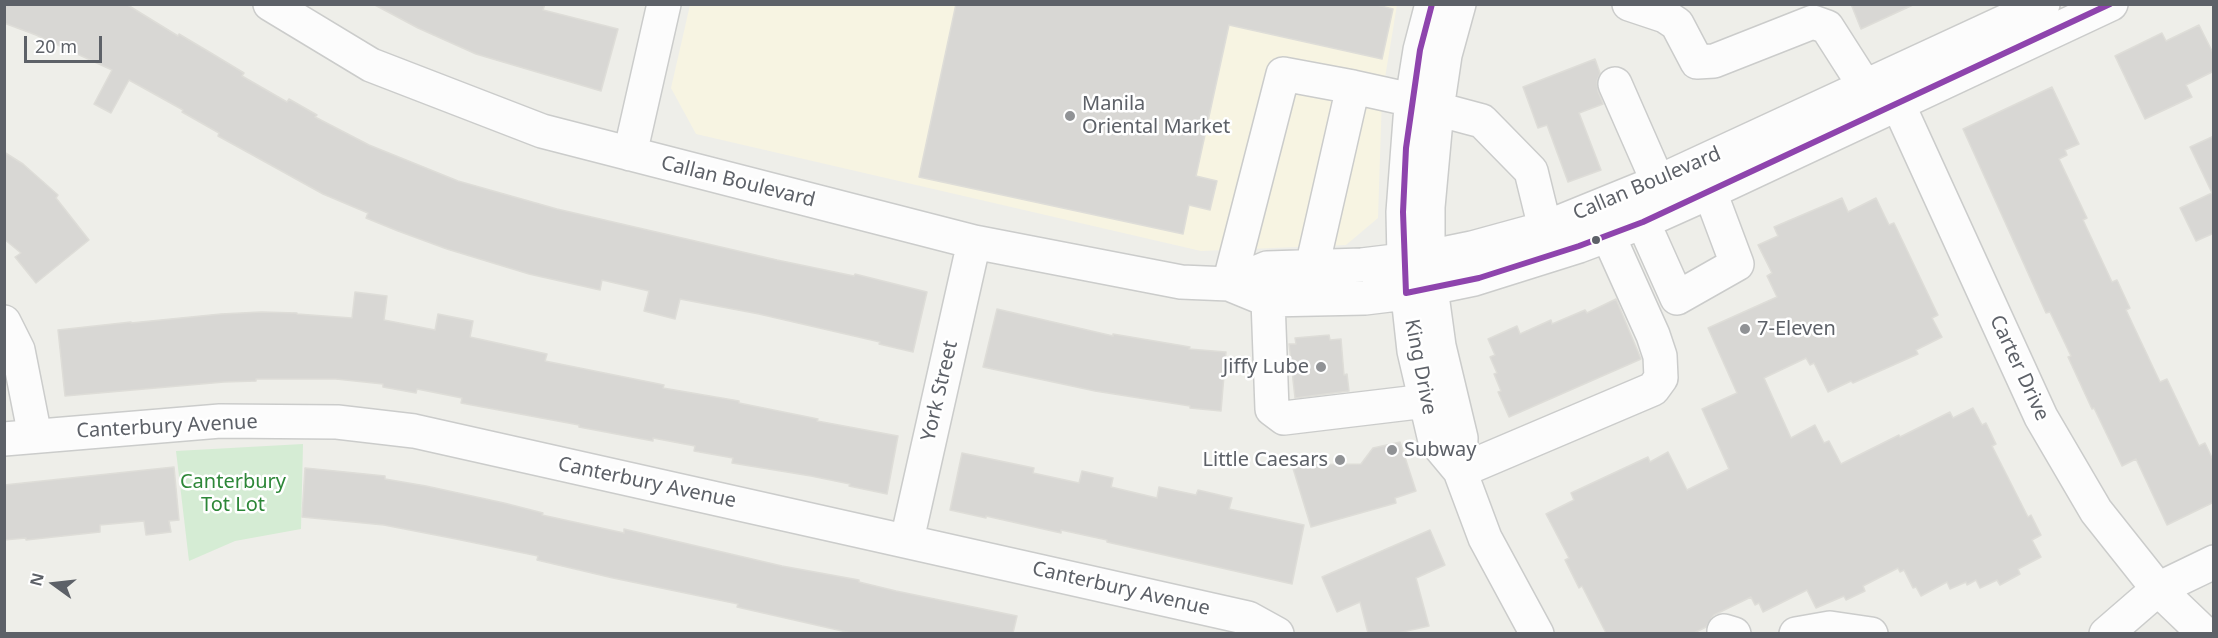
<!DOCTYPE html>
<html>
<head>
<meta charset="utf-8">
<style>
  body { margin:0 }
  #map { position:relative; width:2218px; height:638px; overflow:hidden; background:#eeeee9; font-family:"Noto Sans",sans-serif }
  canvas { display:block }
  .frame { position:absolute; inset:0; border:6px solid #5d6168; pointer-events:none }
  .north { position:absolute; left:24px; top:554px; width:60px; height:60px; -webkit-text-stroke:4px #fff; paint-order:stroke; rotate:285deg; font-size:16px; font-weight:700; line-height:24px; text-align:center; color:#5d6168 }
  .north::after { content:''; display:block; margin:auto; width:21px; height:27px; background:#5d6168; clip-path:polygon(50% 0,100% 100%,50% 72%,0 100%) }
  .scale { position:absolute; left:24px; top:36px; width:78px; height:27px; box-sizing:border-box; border:3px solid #5d6168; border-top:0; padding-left:8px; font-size:18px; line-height:21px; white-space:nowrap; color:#5d6168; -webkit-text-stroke:4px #fff; paint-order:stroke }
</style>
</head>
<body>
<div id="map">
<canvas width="2218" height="638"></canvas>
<div class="frame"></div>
<div class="north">N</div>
<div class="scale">20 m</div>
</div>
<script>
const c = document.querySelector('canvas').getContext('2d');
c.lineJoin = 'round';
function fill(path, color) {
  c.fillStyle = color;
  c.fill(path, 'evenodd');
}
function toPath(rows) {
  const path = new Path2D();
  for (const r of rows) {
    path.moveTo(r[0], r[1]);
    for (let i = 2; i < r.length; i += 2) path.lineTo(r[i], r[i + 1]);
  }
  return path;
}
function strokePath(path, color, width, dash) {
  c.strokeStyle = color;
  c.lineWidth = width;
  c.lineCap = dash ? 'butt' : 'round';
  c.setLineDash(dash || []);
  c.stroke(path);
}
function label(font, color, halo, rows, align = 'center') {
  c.font = font + ' "Noto Sans",sans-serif';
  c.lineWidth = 5;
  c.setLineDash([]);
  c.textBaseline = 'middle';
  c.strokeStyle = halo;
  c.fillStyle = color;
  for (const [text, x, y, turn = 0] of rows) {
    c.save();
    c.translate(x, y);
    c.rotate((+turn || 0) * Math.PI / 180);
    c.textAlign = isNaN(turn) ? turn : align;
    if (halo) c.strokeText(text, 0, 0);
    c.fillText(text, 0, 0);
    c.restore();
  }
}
fill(toPath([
  [690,5,1397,5,1382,96,1378,218,1346,245,1201,251,696,134,671,88]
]), '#f7f4e2');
fill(toPath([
  [303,444,301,529,235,541,189,561,176,451]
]), '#d5ecd4');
const building = toPath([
  [4,4,126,4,178,36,179,34,211,53,244,73,242,76,287,102,289,99,317,115,315,117,369,145,458,181,557,209,777,260,854,276,855,274,927,292,913,352,879,344,880,342,759,314,680,299,675,319,644,311,649,291,602,280,600,290,529,274,447,249,398,231,366,218,368,213,323,194,249,153,218,136,219,133,182,112,183,110,129,80,111,113,94,104,112,70,36,35,4,23,4,4],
  [373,4,545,4,543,10,618,29,601,91,476,54,418,28,373,4],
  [956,4,1373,4,1393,9,1382,59,1229,25,1196,176,1217,181,1210,210,1189,205,1183,234,919,177,956,4],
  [1851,4,1915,4,1861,29,1851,4],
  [2199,25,2214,55,2214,71,2186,85,2192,97,2145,119,2115,56,2162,33,2166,41,2199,25],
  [1595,59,1600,73,1597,81,1598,91,1603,104,1579,113,1601,170,1568,182,1547,125,1538,128,1523,87,1595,59],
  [2052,87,2079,144,2065,150,2067,155,2059,159,2087,218,2083,220,2112,282,2117,280,2130,308,2126,310,2160,382,2167,379,2199,446,2205,443,2214,462,2214,502,2167,525,2136,459,2122,466,2094,408,2092,409,2068,357,2071,356,2050,312,2046,313,1963,129,2052,87],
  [2214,136,2214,233,2196,241,2180,208,2212,193,2190,147,2214,136],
  [4,152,23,164,58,195,56,198,89,240,36,283,15,257,21,253,4,239,4,152],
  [1842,198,1848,212,1876,198,1889,225,1894,223,1938,315,1932,318,1942,337,1916,350,1918,354,1853,383,1851,381,1828,392,1814,363,1810,365,1806,358,1764,378,1791,438,1815,425,1824,443,1829,441,1841,464,1899,435,1900,437,1950,412,1953,418,1973,408,1982,425,1986,423,1996,444,1992,446,2028,517,2031,515,2041,535,2032,540,2041,557,2018,569,2020,574,2000,585,1997,580,1980,588,1976,580,1967,585,1966,582,1950,589,1947,582,1921,596,1916,587,1913,588,1904,570,1900,572,1898,568,1863,586,1865,591,1846,600,1844,596,1816,608,1807,590,1763,612,1759,603,1755,605,1751,597,1714,615,1706,627,1694,633,1606,633,1582,586,1579,588,1565,560,1569,558,1546,514,1574,500,1571,493,1648,457,1650,462,1668,452,1687,490,1729,469,1702,409,1737,393,1708,328,1777,297,1767,276,1772,273,1758,245,1778,236,1774,227,1842,198],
  [355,292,387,296,384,320,435,330,438,314,473,321,470,337,547,354,545,361,664,385,663,388,739,401,739,403,818,419,817,421,898,436,887,494,849,486,850,484,811,476,732,463,733,458,694,451,695,446,653,438,653,441,579,427,579,425,461,403,462,398,417,389,416,393,383,387,383,384,336,379,256,379,256,381,224,382,65,396,58,330,131,322,131,323,221,314,261,312,297,313,297,314,352,318,355,292],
  [1616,299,1641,359,1509,417,1498,392,1501,391,1494,374,1497,373,1490,357,1495,355,1488,339,1517,326,1520,334,1551,320,1552,324,1585,310,1587,313,1616,299],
  [997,309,1113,336,1113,334,1190,347,1189,349,1226,352,1221,411,1190,408,1190,406,1095,391,983,367,997,309],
  [1329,335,1330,340,1341,339,1344,375,1347,374,1349,391,1295,398,1289,344,1296,344,1295,338,1329,335],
  [1400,442,1416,491,1395,498,1396,503,1311,527,1292,465,1361,464,1373,448,1400,442],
  [962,453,1034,468,1033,473,1079,483,1082,471,1113,478,1111,487,1157,498,1159,487,1196,495,1198,490,1232,498,1229,509,1304,525,1292,584,1107,542,1107,540,1061,530,1061,533,986,516,986,518,950,510,962,453],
  [174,467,179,520,169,521,171,532,146,535,144,521,100,525,100,532,26,540,26,538,4,540,4,485,174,467],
  [305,468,385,476,385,479,426,486,504,503,543,513,542,515,624,533,624,529,782,566,859,580,859,582,896,591,1017,616,1013,633,851,633,737,607,738,604,613,578,537,560,538,556,456,539,384,525,302,517,305,468],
  [1430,530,1445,565,1416,578,1429,626,1398,633,1368,633,1360,602,1337,612,1322,577,1430,530]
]);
fill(building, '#d8d7d4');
strokePath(building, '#deddd8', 1.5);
const minor = toPath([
  [270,4,371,65,542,131,974,242,1181,282,1229,284,1268,300,1365,298,1406,293,1474,279,1579,246,1643,222,1710,192,2111,4],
  [1432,4,1420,50,1411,106,1403,212,1404,260,1414,351,1435,441,1460,471,1485,538,1537,634],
  [1459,4,1445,55,1437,109,1428,207,1428,257,1431,288,1439,346,1461,438,1460,471],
  [1629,4,1665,16,1677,24,1697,62,1714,61,1813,22,1827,27,1866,88,1898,104,2041,417,2096,511,2158,589,2205,634],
  [1615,84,1658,182],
  [1353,87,1412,100],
  [1437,109,1482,121,1531,171,1545,228],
  [630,154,664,4],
  [1643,222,1677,298,1737,264,1710,192],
  [1229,284,1267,268,1362,265,1428,257,1472,248,1545,228,1658,182,2043,4],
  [1229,284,1283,74,1353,87,1312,267],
  [1268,300,1272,409,1284,418,1426,401],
  [4,322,18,350,35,436],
  [4,439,220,421,337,422,414,431,1248,618,1277,634],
  [1460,471,1653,389,1661,378,1660,356,1653,335,1608,235],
  [907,540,974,242],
  [1724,631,1734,634],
  [1796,634,1830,628,1871,634],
  [2106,634,2158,589,2214,562]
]);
strokePath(minor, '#cbcccb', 36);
strokePath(minor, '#fcfcfc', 33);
strokePath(toPath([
  [1432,4,1420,50,1406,148,1403,212,1406,293,1479,278,1579,246,1643,222,2110,4]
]), '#8e44ad', 6);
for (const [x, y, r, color] of [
  [1070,116,6,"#909295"],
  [1596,240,5,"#5d6168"],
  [1745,329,6,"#909295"],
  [1321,367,6,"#909295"],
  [1392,450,6,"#909295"],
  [1340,460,6,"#909295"]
]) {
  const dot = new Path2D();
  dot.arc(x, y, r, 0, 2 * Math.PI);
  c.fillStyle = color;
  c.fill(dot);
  strokePath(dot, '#fff', 2);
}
label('20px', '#5d6168', '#fff', [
  ["Manila",1082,104],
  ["Oriental Market",1082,127],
  ["7-Eleven",1757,329],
  ["Jiffy Lube",1309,367,"right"],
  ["Subway",1404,450],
  ["Little Caesars",1328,460,"right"]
], 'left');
label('20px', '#5d6168', '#fff', [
  ["Callan Boulevard",738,182,14],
  ["Callan Boulevard",1647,184,-23],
  ["King Drive",1420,367,79],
  ["Carter Drive",2019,368,65],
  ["York Street",940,391,-77],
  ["Canterbury Avenue",167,427,-3],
  ["Canterbury Avenue",647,483,12],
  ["Canterbury Avenue",1121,589,13]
]);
label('20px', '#2d8738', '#fff', [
  ["Canterbury",233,482],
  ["Tot Lot",233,505]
]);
</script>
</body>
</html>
